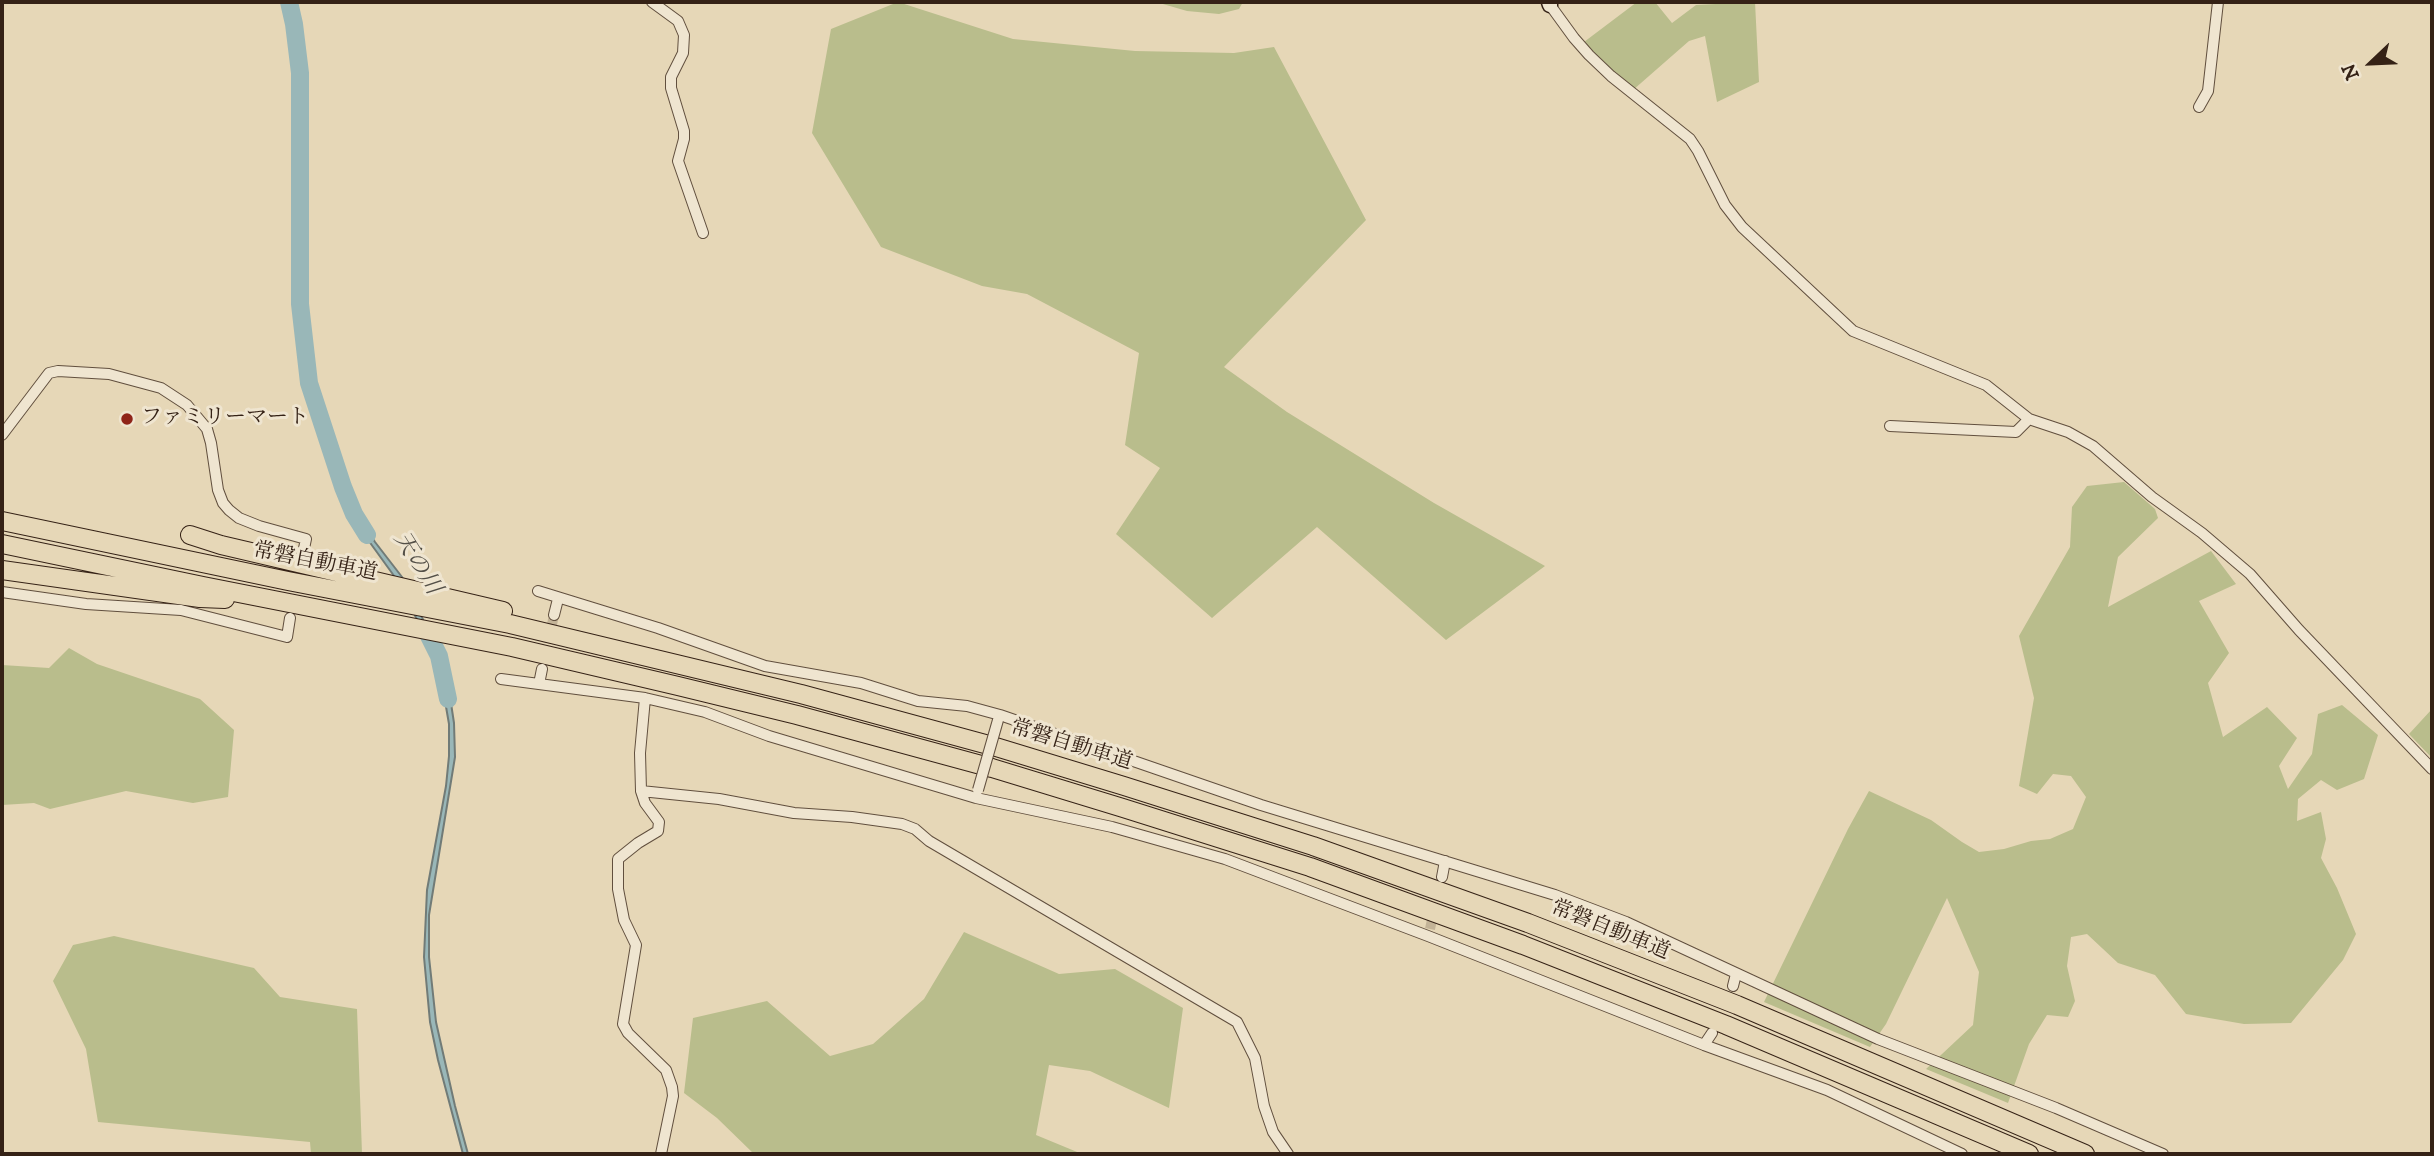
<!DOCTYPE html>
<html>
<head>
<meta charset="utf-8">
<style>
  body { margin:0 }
  #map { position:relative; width:2434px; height:1156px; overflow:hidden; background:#e6d7b7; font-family:"IM FELL DW Pica",serif }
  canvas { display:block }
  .frame { position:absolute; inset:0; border:4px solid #352216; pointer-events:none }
  .north { position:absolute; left:2336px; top:28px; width:70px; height:70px; -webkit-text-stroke:5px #efe5d0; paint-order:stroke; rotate:247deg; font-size:19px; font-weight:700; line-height:28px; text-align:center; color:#352216 }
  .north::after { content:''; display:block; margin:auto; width:24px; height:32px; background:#352216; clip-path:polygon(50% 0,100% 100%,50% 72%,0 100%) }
</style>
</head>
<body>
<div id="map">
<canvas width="2434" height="1156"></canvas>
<div class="frame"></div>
<div class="north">N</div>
</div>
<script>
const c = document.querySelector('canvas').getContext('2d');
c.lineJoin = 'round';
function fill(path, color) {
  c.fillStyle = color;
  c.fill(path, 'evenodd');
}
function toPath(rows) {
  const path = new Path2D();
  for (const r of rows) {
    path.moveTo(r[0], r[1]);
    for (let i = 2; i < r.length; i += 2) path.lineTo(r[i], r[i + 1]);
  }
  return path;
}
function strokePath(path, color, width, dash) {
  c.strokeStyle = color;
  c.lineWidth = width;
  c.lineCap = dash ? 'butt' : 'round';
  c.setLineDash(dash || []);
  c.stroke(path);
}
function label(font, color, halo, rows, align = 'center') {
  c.font = font + ' "IM FELL DW Pica","Noto Serif JP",serif';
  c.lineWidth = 6;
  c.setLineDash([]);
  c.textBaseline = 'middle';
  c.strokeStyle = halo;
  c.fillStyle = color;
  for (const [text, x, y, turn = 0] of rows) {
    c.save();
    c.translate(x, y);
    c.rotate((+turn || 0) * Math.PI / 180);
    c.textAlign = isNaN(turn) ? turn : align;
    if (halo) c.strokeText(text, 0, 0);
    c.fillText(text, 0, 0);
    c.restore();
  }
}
fill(toPath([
  [898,2,1013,39,1135,51,1234,53,1274,47,1366,220,1224,367,1287,412,1434,503,1545,566,1446,640,1317,527,1212,618,1116,534,1160,468,1125,445,1139,353,1027,294,982,286,881,247,812,133,831,29],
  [1156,2,1243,2,1239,9,1219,14,1187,11],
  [1637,2,1655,2,1672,23,1696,5,1755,2,1759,82,1717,102,1705,36,1689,41,1633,90,1611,71,1584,42],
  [2124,482,2155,509,2158,518,2118,557,2108,607,2211,551,2236,584,2199,601,2229,653,2208,683,2223,737,2267,707,2297,738,2279,766,2288,789,2312,754,2318,714,2342,705,2378,735,2364,779,2337,790,2321,780,2298,799,2297,821,2321,812,2326,839,2321,858,2337,888,2356,934,2343,960,2291,1023,2244,1024,2186,1014,2155,975,2118,963,2087,934,2071,937,2067,966,2075,1001,2068,1017,2047,1015,2029,1044,2008,1103,1926,1069,1973,1025,1979,972,1947,898,1886,1024,1870,1047,1764,1002,1848,829,1869,791,1931,820,1962,842,1979,852,2004,849,2031,841,2050,839,2073,829,2086,797,2071,776,2053,774,2037,794,2019,786,2034,698,2019,636,2070,547,2072,507,2087,486],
  [69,648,97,664,200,699,234,730,228,797,193,803,126,791,50,809,34,803,2,805,2,665,49,668],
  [2432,709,2432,758,2409,734],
  [964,932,1059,974,1115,969,1183,1008,1169,1108,1090,1071,1049,1065,1036,1135,1082,1154,754,1154,717,1118,684,1093,693,1018,767,1001,830,1056,873,1044,924,999],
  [114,936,254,968,280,997,357,1009,362,1154,311,1154,310,1142,98,1122,86,1049,53,981,73,945]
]), '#b9bd8c');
const water = toPath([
  [357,513,375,542,402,577,441,656,436,657,397,580,358,526,352,515,357,513],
  [447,677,454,723,455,757,429,915,429,957,436,1022,455,1106,468,1154,463,1154,438,1060,430,1022,424,957,427,890,446,786,449,756,449,724,441,678,447,677]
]);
fill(water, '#99b7b8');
strokePath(water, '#717b77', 2);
strokePath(toPath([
  [289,2,294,24,300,73,300,304,309,383,343,487,354,514,367,535],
  [429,636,439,656,448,699]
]), '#99b7b8', 18);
strokePath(toPath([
  [545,658,554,615],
  [1430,929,1439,888]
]), '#c3b397', 10, [10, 5]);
const street = toPath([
  [652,2,678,21,684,35,683,53,671,77,671,88,684,131,684,139,678,161,703,233],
  [1550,5,1574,38,1589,55,1611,76,1690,139,1698,151,1725,205,1742,227,1853,331,1986,385,2029,419,2068,432,2093,446,2152,497,2202,533,2250,574,2299,630,2432,769],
  [2199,107,2208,91,2218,2],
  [1890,426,2016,432,2029,419],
  [2,435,49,373,58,371,109,374,161,388,187,405,207,429,211,443,218,490,223,503,229,510,239,518,259,526,306,539,303,553],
  [538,591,658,628,765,666,861,683,918,701,967,706,1000,715,1261,805,1555,895,1626,922,1878,1039,2056,1108,2163,1154],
  [2,592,86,604,181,610,287,637,290,618],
  [554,615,558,599],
  [501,679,645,698,705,712,769,736,976,798,1112,827,1225,859,1428,936,1704,1045,1827,1090,1962,1154],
  [539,684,542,669],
  [645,698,640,753,641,791,645,803,659,822,658,831,638,843,618,859,618,889,624,920,636,945,623,1024,628,1033,666,1070,672,1087,673,1096,661,1154],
  [641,791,719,799,794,813,852,817,902,824,915,829,929,841,1237,1022,1255,1058,1264,1106,1273,1132,1288,1154],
  [1442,877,1445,861],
  [1733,986,1736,974],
  [1704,1045,1712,1033]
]);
const secondary = toPath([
  [1549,2,1550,5]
]);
const highway = toPath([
  [2,521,288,581,510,624,801,694,996,747,1124,786,1313,846,1528,923,1737,1005,2085,1154],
  [190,535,221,545,503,611],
  [2,544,203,586,512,647,678,686,797,715,992,768,1123,808,1310,867,1523,945,1726,1025,2029,1154],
  [2,570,200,598,225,599]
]);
strokePath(street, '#614f3e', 12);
strokePath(secondary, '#352216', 17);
strokePath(highway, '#352216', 20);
strokePath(street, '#efe5d0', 10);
strokePath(secondary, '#efe5d0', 14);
strokePath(highway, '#e6d7b7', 18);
const streetBridge = toPath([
  [978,790,998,720]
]);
strokePath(streetBridge, '#614f3e', 12, []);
strokePath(streetBridge, '#efe5d0', 10);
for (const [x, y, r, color] of [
  [127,419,7,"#8f2418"]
]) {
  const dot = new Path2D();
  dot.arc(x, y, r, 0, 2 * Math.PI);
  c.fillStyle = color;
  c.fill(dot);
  strokePath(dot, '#efe5d0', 2.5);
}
label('21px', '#352216', '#efe5d0', [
  ["ファミリーマート",141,419]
], 'left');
label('21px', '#352216', '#efe5d0', [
  ["常磐自動車道",315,563,11],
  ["常磐自動車道",1071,746,17],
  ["常磐自動車道",1610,931,22]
]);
label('italic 23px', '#534f47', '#efe5d0', [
  ["天の川",416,564,58]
]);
</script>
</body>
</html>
